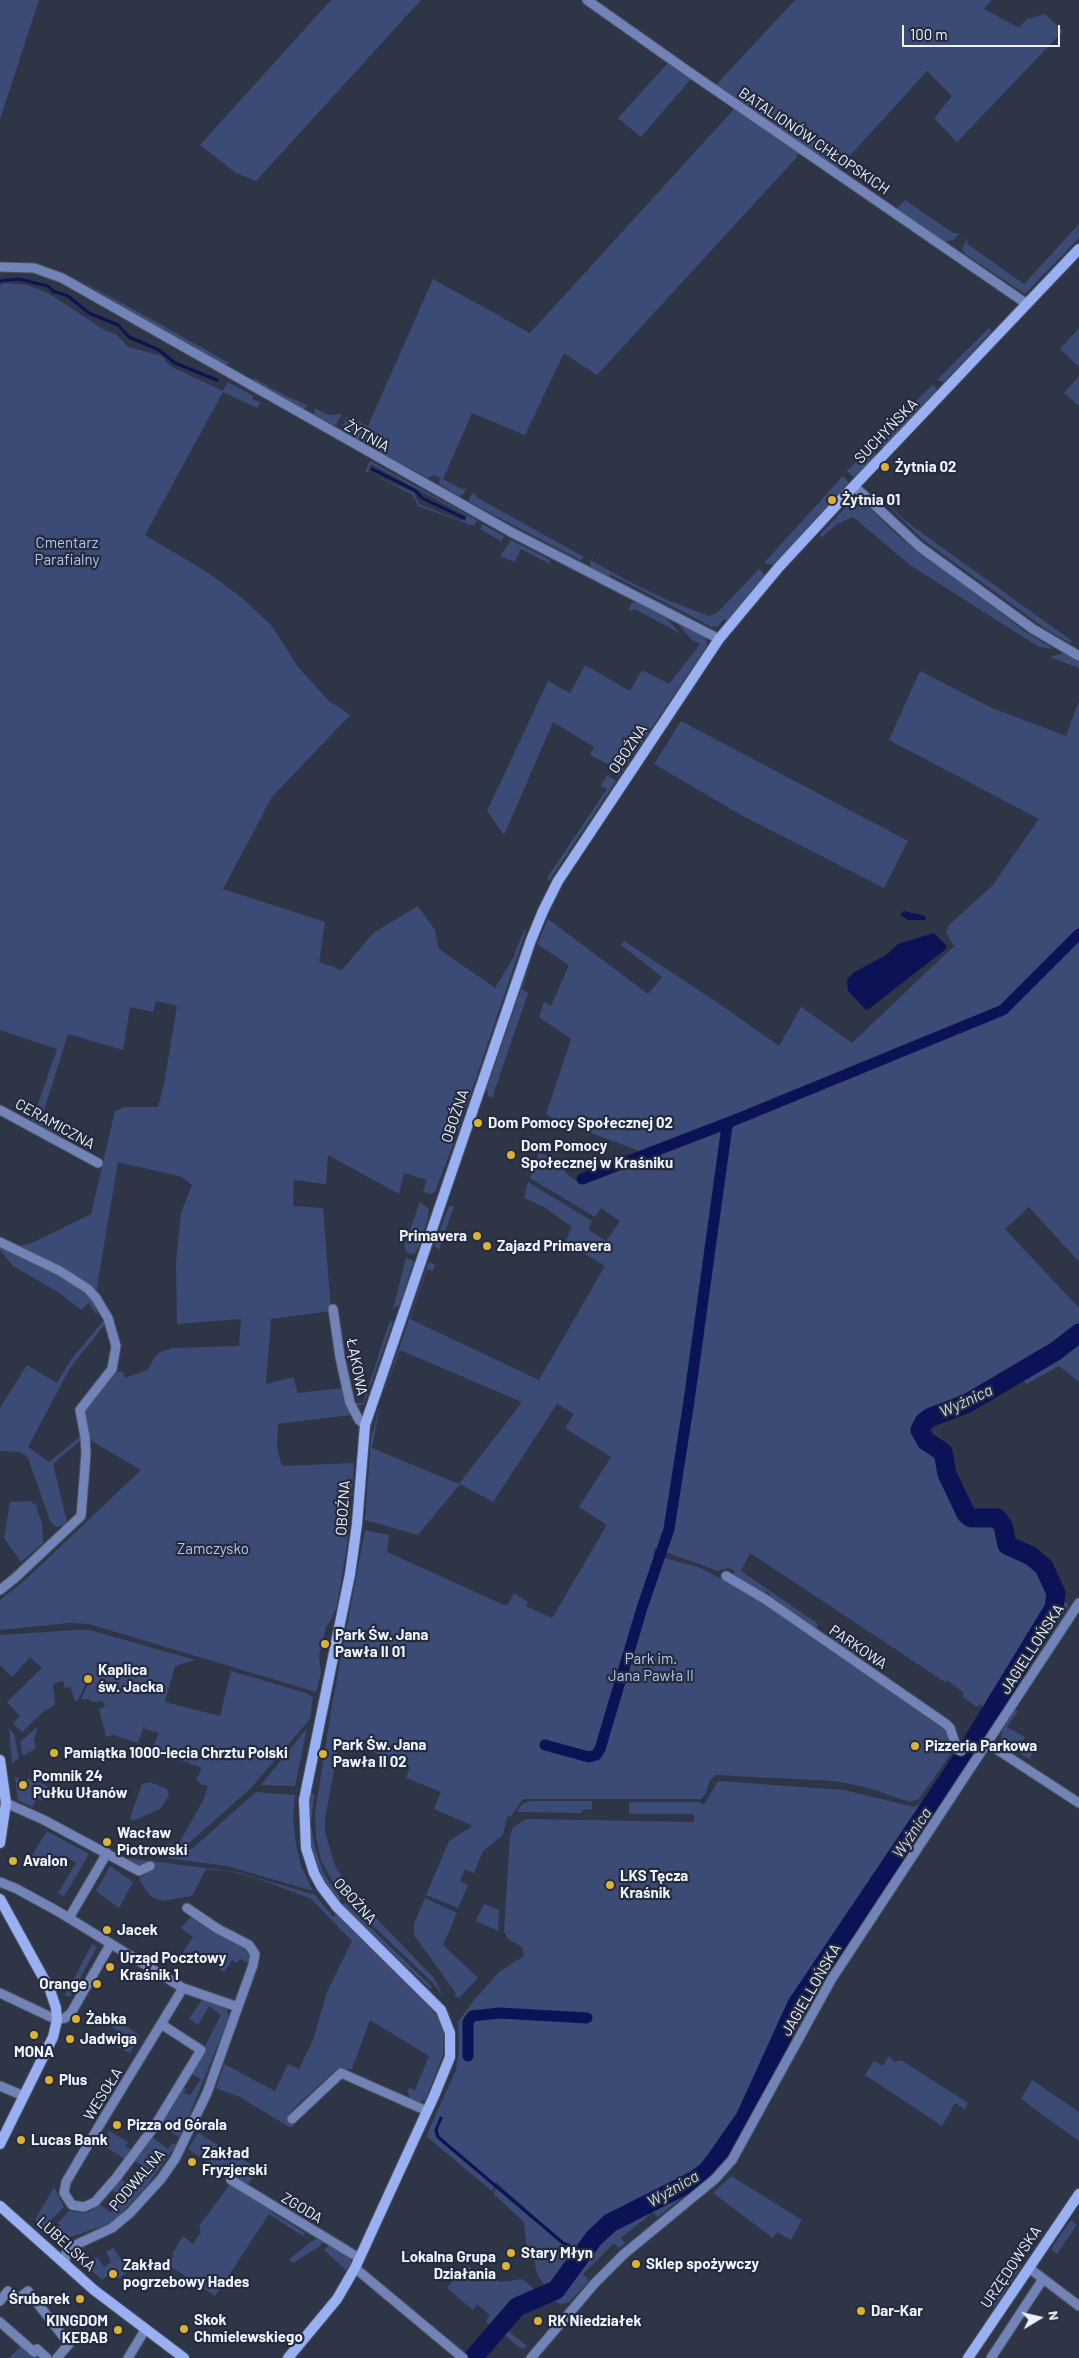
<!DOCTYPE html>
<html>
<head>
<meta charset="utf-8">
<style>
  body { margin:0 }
  #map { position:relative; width:1079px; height:2358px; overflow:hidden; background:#2e3547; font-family:Barlow,sans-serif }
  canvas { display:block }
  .north { position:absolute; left:1014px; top:2293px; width:50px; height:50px; -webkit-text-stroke:4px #242b3d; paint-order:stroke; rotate:81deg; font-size:14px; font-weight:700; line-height:20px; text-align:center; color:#eef3ff }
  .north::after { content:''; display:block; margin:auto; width:18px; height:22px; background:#eef3ff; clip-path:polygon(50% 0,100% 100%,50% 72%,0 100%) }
  .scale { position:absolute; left:902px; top:25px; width:158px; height:22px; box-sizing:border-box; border:2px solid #eef3ff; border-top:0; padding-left:6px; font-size:15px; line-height:18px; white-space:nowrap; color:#eef3ff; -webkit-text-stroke:4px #242b3d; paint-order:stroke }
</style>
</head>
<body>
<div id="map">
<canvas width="1079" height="2358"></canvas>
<div class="north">N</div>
<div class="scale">100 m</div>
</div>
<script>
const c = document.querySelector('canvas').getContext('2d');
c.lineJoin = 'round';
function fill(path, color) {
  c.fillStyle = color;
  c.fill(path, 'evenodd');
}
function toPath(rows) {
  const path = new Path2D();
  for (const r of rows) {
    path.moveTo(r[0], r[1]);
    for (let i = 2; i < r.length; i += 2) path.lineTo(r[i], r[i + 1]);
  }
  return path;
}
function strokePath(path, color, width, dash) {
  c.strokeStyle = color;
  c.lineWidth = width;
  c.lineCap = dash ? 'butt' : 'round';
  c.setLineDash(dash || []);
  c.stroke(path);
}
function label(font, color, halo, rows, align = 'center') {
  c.font = font + ' Barlow,sans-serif';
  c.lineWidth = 4.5;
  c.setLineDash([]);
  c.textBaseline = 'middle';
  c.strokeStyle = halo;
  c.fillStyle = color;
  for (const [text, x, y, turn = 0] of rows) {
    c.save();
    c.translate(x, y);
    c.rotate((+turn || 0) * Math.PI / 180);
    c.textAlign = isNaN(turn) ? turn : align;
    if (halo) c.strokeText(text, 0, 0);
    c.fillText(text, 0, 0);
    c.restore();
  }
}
fill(toPath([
  [0,0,39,0,0,119],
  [331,0,421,0,256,181,236,173,200,145],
  [795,0,992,0,984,9,1019,28,1027,19,1045,14,1063,31,957,142,934,118,952,96,927,71,837,170,716,85],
  [668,63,691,79,641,137,618,118],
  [736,107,798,151,797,157,597,375,564,353,525,435,472,413,443,479,462,489,466,488,463,494,459,496,439,484,440,478,434,475,428,478,373,448,375,441,370,438,365,443,342,431,342,428,347,417,368,426,433,279,530,333],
  [905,200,953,233,960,233,953,240,943,242,896,209],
  [1079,224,1079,238,1025,294,965,254,962,249,967,239,969,240,966,243,1024,284],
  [72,276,153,320,229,363,225,365,196,350],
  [6,283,27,285,48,293,106,331,116,334,128,347,162,356,170,366,223,391,228,382,253,396,252,399,261,402,257,408,223,392,145,535,207,572,241,597,271,625,298,667,329,701,350,715,272,797,223,889,325,922,319,962,342,970,373,933,418,906,435,930,439,949,495,988,515,955,514,954,525,929,526,931,458,1131,454,1130,451,1140,454,1142,435,1192,431,1194,423,1192,427,1180,404,1173,399,1194,328,1155,326,1184,294,1180,293,1206,323,1208,331,1311,271,1319,266,1384,293,1377,298,1393,344,1388,351,1415,278,1424,277,1448,282,1466,354,1463,347,1546,336,1611,334,1611,332,1618,326,1627,319,1656,321,1673,316,1692,89,1624,69,1623,0,1630,0,1600,25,1580,141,1470,88,1439,84,1408,108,1377,117,1372,123,1372,125,1378,148,1370,154,1358,160,1352,173,1348,239,1346,241,1319,177,1324,176,1263,181,1213,192,1185,182,1177,118,1162,96,1293,17,1247,34,1242,91,1214,115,1111,125,1107,158,1107,164,1085,177,1006,156,1001,153,1012,130,1007,123,1050,68,1034,40,1123,64,1135,61,1136,32,1121,57,1049,0,1030,0,285],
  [989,328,992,331,944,382,937,380],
  [1079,328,1079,367,1060,349],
  [1079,376,1079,406,1064,393],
  [254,378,278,392,306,405,309,404,303,409,254,382],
  [933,384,937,390,884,447,882,448,875,443],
  [315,408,328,415,342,414,336,425,333,425,314,415],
  [870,447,875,452,875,457,856,477,852,476,847,471],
  [370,461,477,520,474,526,418,506,413,495,372,474,414,493,419,504,454,518,465,521,467,516,371,464,368,472,365,471],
  [843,476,849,483,774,565,764,563],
  [869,487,908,523,1072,641,1070,643,1047,630,922,539],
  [475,493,476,497,584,557,580,560,469,502,470,496],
  [855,500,862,501,896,534,922,555,961,581,1024,631,1054,649,1039,647,910,565,853,517,837,524,822,537,820,535,850,502],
  [482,524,504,536,495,554,501,541,480,529],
  [511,540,550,560,550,564,521,549,514,562,500,556],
  [594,556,592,561,628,581,670,601,709,616,717,613,759,569,764,574,764,577,727,621,724,619,718,626,712,627,610,574,609,577,591,568,590,562],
  [636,602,667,619,681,634,635,609,628,611,632,603],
  [678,624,701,635,706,639,707,646,619,776,610,770,612,766,590,755,594,747,553,722,504,835,487,811,548,681,570,693,585,665,630,691,642,670,669,684,700,644,692,640],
  [1063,653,1079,660,1079,668,1050,657],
  [920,671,992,708,1066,736,1079,701,1079,930,1024,990,1079,937,1079,1262,1029,1207,1005,1229,1079,1308,1079,1382,1059,1366,1027,1384,1018,1377,966,1404,931,1417,924,1422,920,1430,926,1441,943,1452,947,1474,966,1514,971,1518,997,1518,1003,1526,1007,1545,1023,1551,1039,1561,1050,1577,1057,1597,1069,1605,970,1755,962,1749,961,1745,971,1731,974,1733,989,1711,980,1704,977,1707,962,1696,964,1693,947,1680,945,1682,750,1553,741,1571,818,1624,816,1629,769,1597,770,1594,767,1591,765,1594,734,1576,734,1570,729,1568,718,1571,655,1548,653,1555,698,1567,762,1600,946,1727,954,1749,919,1799,910,1802,866,1787,834,1781,716,1775,710,1780,706,1793,701,1799,523,1799,512,1815,507,1817,503,1835,483,1851,474,1873,465,1869,460,1881,468,1885,458,1908,426,1895,449,1841,473,1826,434,1809,441,1792,406,1778,410,1767,340,1738,325,1819,325,1832,335,1866,350,1890,344,1896,335,1886,321,1860,316,1838,315,1813,332,1705,365,1530,389,1535,387,1552,504,1605,508,1604,514,1593,528,1602,526,1606,552,1618,607,1525,579,1507,611,1457,565,1428,574,1414,557,1404,493,1502,460,1484,418,1535,365,1520,371,1438,380,1406,372,1448,459,1484,522,1402,400,1350,383,1395,428,1264,430,1262,435,1265,433,1271,427,1269,410,1319,539,1380,605,1266,565,1242,572,1227,544,1207,524,1198,528,1182,592,1221,588,1229,606,1241,620,1221,601,1208,595,1217,530,1178,539,1153,552,1157,570,1177,577,1181,645,1153,553,1119,546,1114,571,1039,539,1017,544,1002,551,1006,569,965,537,944,522,989,528,993,492,1098,488,1096,487,1088,521,989,537,944,548,919,648,994,662,977,621,945,624,941,721,1005,779,1046,801,1007,852,1043,954,946,946,932,949,925,992,886,1039,819,889,740],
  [681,721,908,841,884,888,743,816,654,764],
  [607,775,616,781,549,881,547,878,607,789,601,786],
  [420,1202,429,1209,427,1221,419,1247,414,1254,407,1253,404,1246],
  [449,1206,454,1206,439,1250,434,1245],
  [0,1246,68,1279,92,1299,97,1312,96,1314,89,1303,81,1310,58,1292,13,1266,0,1250],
  [406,1258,414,1261,400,1304,393,1309],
  [390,1320,393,1322,364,1404,355,1407,351,1403,363,1403],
  [103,1321,105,1324,70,1368,28,1447,49,1462,82,1435,83,1438,53,1464,67,1522,65,1525,56,1527,50,1521,28,1458,20,1452,0,1451,0,1408,27,1365,57,1383,70,1361],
  [30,1501,36,1505,42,1524,43,1543,21,1562,4,1538,10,1502],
  [76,1630,90,1630,195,1660,175,1666,165,1702,220,1716,231,1671,306,1693,313,1697,310,1719,250,1789,189,1843,176,1848,203,1801,208,1786,200,1784,199,1781,196,1780,202,1768,180,1760,185,1752,182,1753,173,1748,170,1756,152,1749,159,1733,145,1729,144,1726,138,1743,116,1736,115,1734,106,1737,99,1709,105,1706,102,1701,93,1702,88,1699,81,1699,89,1683,87,1681,78,1700,75,1701,70,1687,65,1688,63,1681,53,1684,55,1705,43,1712,22,1732,13,1723,20,1716,7,1702,42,1668,30,1657,12,1677,0,1665,0,1635],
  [835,1635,859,1651,855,1656,831,1640],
  [1015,1709,1018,1711,1007,1727,1025,1737,1018,1749,1026,1754,1031,1746,1036,1749,1029,1759,1015,1750,1012,1753,1006,1749,1001,1740,1002,1730],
  [38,1726,34,1740,36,1748,23,1756,20,1742],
  [9,1728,14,1734,19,1758,12,1763],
  [307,1728,295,1786,261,1785],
  [959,1752,968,1759,967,1761,859,1925,856,1927,851,1923,797,2004,745,2118,721,2153,745,2118,799,2005,850,1926,853,1928,855,1932,809,2006,736,2142,719,2167,658,2217,653,2212,621,2238,625,2243,619,2248,614,2243,583,2274,589,2281,569,2302,562,2304,555,2302,550,2294,557,2290,594,2239,610,2224,694,2181,706,2172,610,2223,594,2238,579,2258,577,2254,578,2258,556,2289,549,2292,537,2274,534,2259,528,2259,524,2222,496,2196,494,2198,495,2188,496,2186,563,2244,567,2245,496,2182,492,2191,426,2136,456,2070,459,2049,458,2022,475,1999,499,1972,524,1956,522,1947,508,1939,504,1932,510,1836,513,1828,524,1820,529,1819,694,1822,694,1814,629,1814,629,1802,699,1802,704,1805,718,1781,844,1790,914,1807,920,1804,956,1753],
  [15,1776,18,1778,20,1789,28,1788,27,1778,48,1786,42,1801,37,1798,32,1807,18,1800],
  [150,1782,167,1789,169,1795,160,1809,133,1821,130,1818,142,1784],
  [256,1792,295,1795,293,1818,296,1844,301,1866,313,1891,227,1866,167,1858,193,1848],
  [310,1793,314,1794,311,1824,315,1848,324,1874,341,1899,339,1901,322,1878,311,1849,308,1807],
  [529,1801,592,1801,592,1809,582,1810,582,1813,517,1812,522,1804],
  [47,1831,89,1854,64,1897,58,1893,76,1863,68,1858,61,1870,37,1858,31,1865,22,1860,26,1860,28,1856,31,1857],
  [171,1843,173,1845,170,1850,157,1857,137,1854],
  [127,1858,237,1872,315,1895,333,1917,336,1914,425,1999,438,2018,444,2034,443,2055,426,2099,420,2102,414,2101,409,2097,408,2090,409,2088,415,2090,429,2056,370,2020,352,2069,337,2069,298,2104,289,2114,295,2123,291,2128,240,2097,216,2088,224,2064,275,2091,288,2064,299,2069,313,2040,327,1992,352,1941,310,1898,256,1878,233,1872,206,1869,192,1896,162,1901,152,1897,145,1889,140,1880,140,1877,145,1875,152,1867,139,1865],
  [110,1866,133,1882,119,1908,96,1891],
  [353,1894,434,1978,444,1998,433,1983,347,1901],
  [425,1898,457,1913,443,1945,478,1978,459,1998,454,1996,456,1993,450,1985,414,1935,414,1924],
  [345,1903,432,1987,430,1989,342,1905],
  [484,1904,499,1910,498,1931,476,1921],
  [193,1914,247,1948,251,1953,250,1964,240,1959,237,1963,232,1960,224,1972,205,1957,199,1964,182,1954,193,1937,181,1928],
  [92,1944,97,1947,70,1997,65,1995],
  [202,2000,219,2004,227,2010,229,2017,180,2138,160,2125,184,2088,186,2089,184,2093,190,2095,201,2079,191,2074,221,2015,209,2006,198,2025,189,2019],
  [117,2020,140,2036,138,2041,112,2027],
  [109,2033,134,2046,130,2053,104,2040],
  [889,2056,894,2062,901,2060,968,2103,965,2109,955,2103,942,2126,865,2075,874,2061,883,2066],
  [1032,2080,1079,2112,1079,2141,1021,2099],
  [109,2131,128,2142,125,2146,132,2150,125,2159,101,2144],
  [198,2133,259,2169,248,2185,234,2177,232,2178,188,2149],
  [152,2137,168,2149,173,2143,176,2145,146,2187,112,2223,64,2239,56,2239,49,2233,60,2225,58,2223,69,2211,84,2213,91,2211,99,2204,111,2213,114,2208,111,2206,119,2196,111,2190,121,2179,132,2187,146,2168,135,2161],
  [731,2176,802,2220,791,2240,777,2232,773,2238,713,2193],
  [230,2184,270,2208,271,2212,305,2233,303,2236,269,2214,215,2296,167,2264,174,2256,172,2254,183,2236,193,2244,201,2232,199,2226],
  [54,2187,64,2207,48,2223,50,2225,45,2230,35,2220],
  [1071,2220,1077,2225,1057,2254,1051,2249],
  [315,2239,324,2241,320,2246,293,2263,289,2259],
  [330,2244,350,2258,351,2264,347,2271,324,2250],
  [113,2248,120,2258,136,2266,118,2279,114,2271,102,2280,84,2264,97,2257,104,2267,111,2262,106,2252],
  [1018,2264,1021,2267,994,2307,990,2305],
  [466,2265,483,2275,501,2282,522,2279,537,2291,539,2289,544,2299,530,2305,523,2314,520,2312,507,2330,527,2346,524,2348,521,2349,502,2333,481,2358,466,2358,491,2326,486,2321,490,2315,477,2304,473,2310,447,2288],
  [24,2343,41,2358,9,2358]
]), '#3c4b76');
fill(toPath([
  [904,911,925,916,926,918,925,920,908,920,900,915],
  [934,933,946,945,946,949,870,1008,866,1010,848,991,847,980,853,973,886,955,898,944]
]), '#0b1356');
strokePath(toPath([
  [0,281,18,279,48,286,53,291,68,296,89,313,118,325,129,337,159,350,175,363,217,380],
  [372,469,416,491,422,498,464,518],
  [441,2118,436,2130,438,2137,563,2243,570,2246,579,2258]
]), '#0b1356', 3);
strokePath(toPath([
  [582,1179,730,1122],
  [545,1745,589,1757,596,1755,600,1749,642,1608,669,1529,689,1401,727,1126,730,1122,1003,1010,1079,934],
  [468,2056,468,2022,472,2016,500,2013,587,2018]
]), '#0b1356', 11);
strokePath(toPath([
  [473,2358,517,2307,556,2290,594,2238,610,2223,695,2180,706,2172,715,2161,745,2118,797,2004,964,1756,1054,1608,1056,1593,1044,1567,1031,1556,1007,1545,1003,1526,997,1518,971,1518,966,1514,947,1474,943,1452,926,1441,920,1430,924,1422,931,1417,966,1404,1056,1351,1079,1333]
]), '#0b1356', 19);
const street = toPath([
  [587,0,692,74,1027,304],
  [0,267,34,268,62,278,511,532,719,639],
  [854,486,920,547,1033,629,1079,656],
  [0,1110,98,1163],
  [0,1242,60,1271,88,1289,96,1298,108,1318,116,1346,112,1369,80,1410,85,1437,86,1454,81,1516,15,1578,0,1590],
  [333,1309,340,1357,350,1403,359,1420,365,1425],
  [726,1576,765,1599,946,1724,950,1728,957,1749,961,1751],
  [987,1743,1079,1803],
  [6,1803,44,1820,139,1871,150,1866],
  [0,1882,17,1889,59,1912,183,1988,238,2007],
  [69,1918,107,1853],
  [0,1993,57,2020,65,2018,71,2013,110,1945],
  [161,2024,201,2050,154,2127,116,2178,95,2202,84,2207,72,2205,64,2193,66,2182,102,2121,183,1988],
  [0,2086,24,2096],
  [292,2119,341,2073,427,2111],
  [231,2180,359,2258],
  [65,2263,66,2253,71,2247,112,2228,130,2213,161,2179,175,2159,207,2093,253,1965,255,1954,249,1945,218,1929,187,1908],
  [355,2268,463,2358],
  [1029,2268,1079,2306],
  [0,2301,8,2291,16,2301,28,2291,69,2344,57,2358],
  [0,2322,34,2352,37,2349,47,2358],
  [128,2358,145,2330],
  [531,2358,595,2283,624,2254,715,2179,732,2160,831,1980,1079,1603],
  [991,2358,1043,2279]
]);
const secondary = toPath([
  [0,1760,6,1803,0,1843],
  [0,1899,50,1990,56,2008,57,2020,53,2037,0,2144],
  [0,2206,94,2290,184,2358],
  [288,2358,337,2299,355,2268,434,2096,450,2057,450,2033,441,2010,337,1907,321,1886,314,1873,306,1848,304,1800,350,1574,357,1524,365,1425,531,940,543,911,558,881,719,639,779,567,854,486,1079,249],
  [968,2358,1079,2194]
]);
strokePath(street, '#4d5364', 11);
strokePath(secondary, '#4d5364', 12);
strokePath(street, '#7284b7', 9);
strokePath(secondary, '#99b0f2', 10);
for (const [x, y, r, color] of [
  [885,467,5,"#dcb233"],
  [832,500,5,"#dcb233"],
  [478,1123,5,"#dcb233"],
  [511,1155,5,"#dcb233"],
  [477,1236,5,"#dcb233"],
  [487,1246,5,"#dcb233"],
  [325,1644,5,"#dcb233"],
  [88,1679,5,"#dcb233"],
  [915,1746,5,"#dcb233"],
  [54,1753,5,"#dcb233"],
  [323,1754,5,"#dcb233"],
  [23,1785,5,"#dcb233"],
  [107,1842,5,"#dcb233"],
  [13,1861,5,"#dcb233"],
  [610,1885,5,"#dcb233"],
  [107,1930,5,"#dcb233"],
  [110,1967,5,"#dcb233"],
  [97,1984,5,"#dcb233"],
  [76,2019,5,"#dcb233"],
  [34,2035,5,"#dcb233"],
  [70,2039,5,"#dcb233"],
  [49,2080,5,"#dcb233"],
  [117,2125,5,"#dcb233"],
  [21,2140,5,"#dcb233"],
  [192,2162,5,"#dcb233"],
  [511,2253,5,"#dcb233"],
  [636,2264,5,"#dcb233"],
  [506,2266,5,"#dcb233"],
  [113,2274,5,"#dcb233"],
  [80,2299,5,"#dcb233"],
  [861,2311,5,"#dcb233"],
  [538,2321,5,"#dcb233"],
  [184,2329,5,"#dcb233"],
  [118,2330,5,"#dcb233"]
]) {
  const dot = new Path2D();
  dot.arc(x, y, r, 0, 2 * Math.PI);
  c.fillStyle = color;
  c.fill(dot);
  strokePath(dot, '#242b3d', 2);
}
label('15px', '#eef3ff', '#242b3d', [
  ["BATALIONÓW CHŁOPSKICH",814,141,34],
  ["SUCHYŃSKA",886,431,-46],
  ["ŻYTNIA",367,436,29],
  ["OBOŹNA",628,749,-56],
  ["OBOŹNA",455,1116,-71],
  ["CERAMICZNA",55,1124,29],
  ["ŁĄKOWA",357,1367,79],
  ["OBOŹNA",343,1508,-86],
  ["PARKOWA",858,1647,34],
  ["JAGIELLOŃSKA",1032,1649,-57],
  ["OBOŹNA",355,1901,48],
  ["JAGIELLOŃSKA",811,1990,-60],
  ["WESOŁA",103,2094,-58],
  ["PODWALNA",137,2180,-49],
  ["ZGODA",302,2208,31],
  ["LUBELSKA",66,2244,42],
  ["URZĘDOWSKA",1011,2267,-56]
]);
label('bold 15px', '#eef3ff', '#242b3d', [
  ["Żytnia 02",895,467],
  ["Żytnia 01",842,500],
  ["Dom Pomocy Społecznej 02",488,1123],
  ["Dom Pomocy",521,1146],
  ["Społecznej w Kraśniku",521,1163],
  ["Primavera",467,1236,"right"],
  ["Zajazd Primavera",497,1246],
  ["Park Św. Jana",335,1635],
  ["Pawła II 01",335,1652],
  ["Kaplica",98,1670],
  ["św. Jacka",98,1687],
  ["Park Św. Jana",333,1745],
  ["Pawła II 02",333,1762],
  ["Pizzeria Parkowa",925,1746],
  ["Pamiątka 1000-lecia Chrztu Polski",64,1753],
  ["Pomnik 24",33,1776],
  ["Pułku Ułanów",33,1793],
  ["Wacław",117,1833],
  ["Piotrowski",117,1850],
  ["Avalon",23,1861],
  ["LKS Tęcza",620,1876],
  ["Kraśnik",620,1893],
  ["Jacek",117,1930],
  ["Urząd Pocztowy",120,1958],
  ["Kraśnik 1",120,1975],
  ["Orange",87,1984,"right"],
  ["Żabka",86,2019],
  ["Jadwiga",80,2039],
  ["MONA",34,2052,"center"],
  ["Plus",59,2080],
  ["Pizza od Górala",127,2125],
  ["Lucas Bank",31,2140],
  ["Zakład",202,2153],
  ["Fryzjerski",202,2170],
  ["Stary Młyn",521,2253],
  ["Lokalna Grupa",496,2257,"right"],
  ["Działania",496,2274,"right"],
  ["Sklep spożywczy",646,2264],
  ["Zakład",123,2265],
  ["pogrzebowy Hades",123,2282],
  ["Śrubarek",70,2299,"right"],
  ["Dar-Kar",871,2311],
  ["Skok",194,2320],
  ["Chmielewskiego",194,2337],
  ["KINGDOM",108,2321,"right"],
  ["KEBAB",108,2338,"right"],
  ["RK Niedziałek",548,2321]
], 'left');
label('15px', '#b5c4ed', '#242b3d', [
  ["Cmentarz",67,543],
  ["Parafialny",67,560],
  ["Zamczysko",213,1549],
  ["Park im.",651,1659],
  ["Jana Pawła II",651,1676]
]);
label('italic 16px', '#cfd7eb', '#242b3d', [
  ["Wyżnica",966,1401,-25],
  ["Wyżnica",912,1833,-56],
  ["Wyżnica",673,2189,-30]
]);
</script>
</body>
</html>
